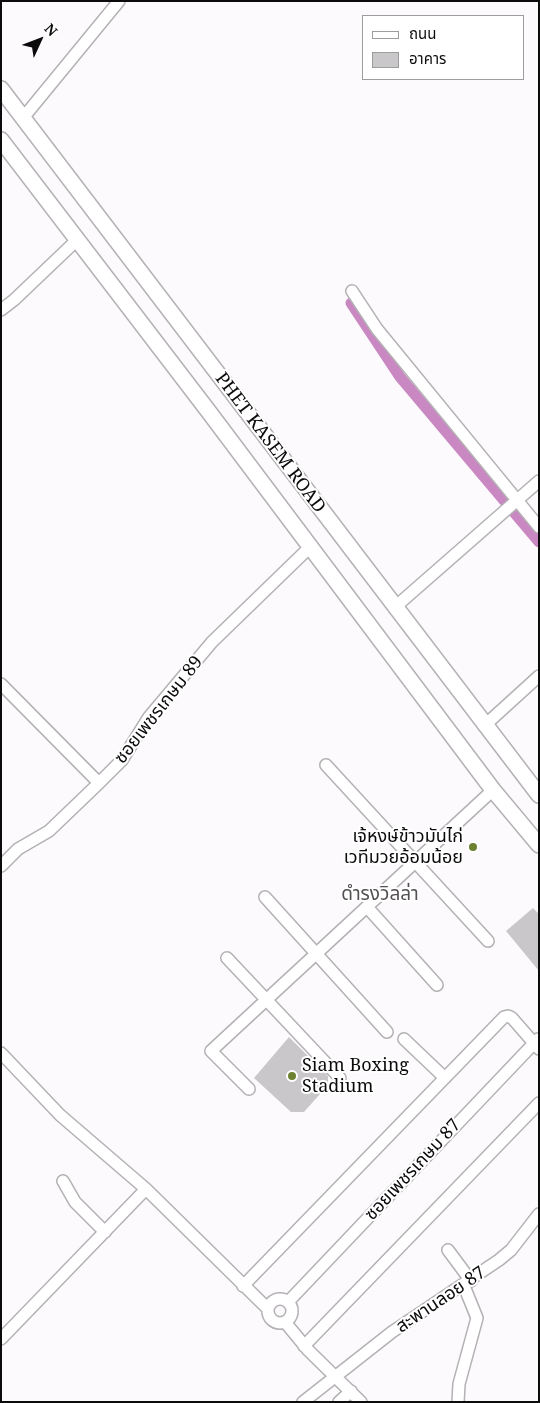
<!DOCTYPE html>
<html>
<head>
<meta charset="utf-8">
<style>
  body { margin:0 }
  #map { position:relative; width:540px; height:1403px; overflow:hidden; background:#fdfafd; font-family:"Noto Serif","Noto Sans Thai",serif }
  canvas { display:block }
  .frame { position:absolute; inset:0; border:2px solid #0c0b0c; pointer-events:none }
  .legend { position:absolute; left:362px; top:15px; width:162px; height:65px; box-sizing:border-box; background:#fff; border:1px solid #9e9d9e; margin:0; padding:6px 9px; list-style:none; font-size:15px; color:#0c0b0c }
  .legend li { display:flex; align-items:center; gap:10px; height:25px }
  .legend b { width:25px; border:1px solid #9e9d9e }
  .north { position:absolute; left:15px; top:15px; width:50px; height:50px; -webkit-text-stroke:4px #fff; paint-order:stroke; rotate:47deg; font-size:14px; font-weight:700; line-height:20px; text-align:center; color:#0c0b0c }
  .north::after { content:''; display:block; margin:auto; width:18px; height:22px; background:#0c0b0c; clip-path:polygon(50% 0,100% 100%,50% 72%,0 100%) }
</style>
</head>
<body>
<div id="map">
<canvas width="540" height="1403"></canvas>
<div class="frame"></div>
<ul class="legend">
<li><b style="height:6px;background:#fff"></b>ถนน</li>
<li><b style="height:14px;background:#cac7ca"></b>อาคาร</li>
</ul>
<div class="north">N</div>
</div>
<script>
const c = document.querySelector('canvas').getContext('2d');
c.lineJoin = 'round';
function toPath(rows) {
  const path = new Path2D();
  for (const r of rows) {
    if (r.length === 3) {
      path.moveTo(r[0] + r[2], r[1]);
      path.arc(r[0], r[1], r[2], 0, 2 * Math.PI);
      continue;
    }
    path.moveTo(r[0], r[1]);
    for (let i = 2; i < r.length; i += 2) path.lineTo(r[i], r[i + 1]);
  }
  return path;
}
function strokePath(path, color, width, dash) {
  c.strokeStyle = color;
  c.lineWidth = width;
  c.lineCap = dash ? 'butt' : 'round';
  c.setLineDash(dash || []);
  c.stroke(path);
}
function fill(path, color) {
  c.fillStyle = color;
  c.fill(path, 'evenodd');
}
function label(font, color, halo, rows, align = 'center') {
  c.font = font + ' "Noto Serif","Noto Sans Thai",serif';
  c.lineWidth = 4;
  c.setLineDash([]);
  c.textBaseline = 'middle';
  c.strokeStyle = halo;
  c.fillStyle = color;
  for (const [text, x, y, turn = 0] of rows) {
    c.save();
    c.translate(x, y);
    c.rotate((+turn || 0) * Math.PI / 180);
    c.textAlign = isNaN(turn) ? turn : align;
    if (halo) c.strokeText(text, 0, 0);
    c.fillText(text, 0, 0);
    c.restore();
  }
}
strokePath(toPath([
  [351,303,400,377,539,542]
]), '#c988c2', 11);
fill(toPath([
  [533,908,539,914,539,971,506,931],
  [289,1037,328,1076,328,1085,304,1112,291,1112,254,1078]
]), '#cac7ca');
const minor = toPath([
  [23,118,119,1],
  [352,291,377,329,539,527],
  [1,310,14,300,78,239],
  [394,608,539,481],
  [1,684,99,783],
  [484,726,539,676],
  [326,765,488,941],
  [1,866,18,849,49,831,99,783,122,760,149,717,212,642,311,546],
  [265,897,387,1032],
  [367,907,437,985],
  [227,958,340,1078],
  [404,1039,445,1078],
  [1,1053,60,1115,146,1189,268,1309],
  [249,1089,211,1051,493,790],
  [63,1181,75,1202,105,1232],
  [448,1250,471,1281],
  [243,1286,504,1017,508,1016,512,1018,539,1049],
  [280,1311,12],
  [288,1302,538,1039],
  [285,1322,308,1350,361,1402],
  [1,1339,146,1189],
  [304,1346,539,1103],
  [303,1402,392,1332,499,1260,511,1250,539,1214],
  [339,1402,351,1391],
  [458,1402,459,1384,477,1318,464,1286]
]);
const major = toPath([
  [1,89,539,795],
  [1,140,209,412,493,790,539,845]
]);
strokePath(minor, '#b4b1b4', 14);
strokePath(major, '#b4b1b4', 18);
strokePath(minor, '#fff', 11);
strokePath(major, '#fff', 15);
for (const [x, y, r, color] of [
  [473,847,5,"#6e8130"],
  [292,1076,5,"#6e8130"]
]) {
  const dot = new Path2D();
  dot.arc(x, y, r, 0, 2 * Math.PI);
  c.fillStyle = color;
  c.fill(dot);
  strokePath(dot, '#fff', 2);
}
label('18px', '#0c0b0c', '#fff', [
  ["PHET KASEM ROAD",270,443,53],
  ["ซอยเพชรเกษม 89",159,710,-52],
  ["ซอยเพชรเกษม 87",413,1170,-47],
  ["สะพานลอย 87",441,1300,-34]
]);
label('18px', '#0c0b0c', '#fff', [
  ["เจ้หงษ์ข้าวมันไก่",463,837],
  ["เวทีมวยอ้อมน้อย",463,858],
  ["Siam Boxing",302,1066,"left"],
  ["Stadium",302,1087,"left"]
], 'right');
label('19px', '#535052', '#fff', [
  ["ดำรงวิลล่า",380,895]
]);
</script>
</body>
</html>
